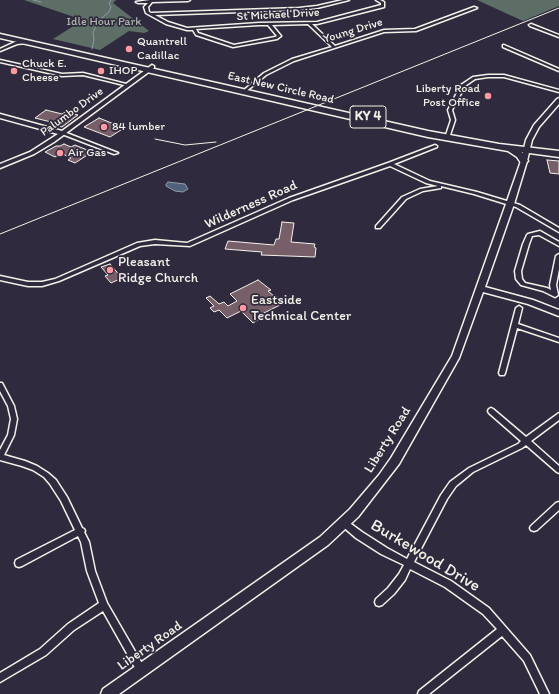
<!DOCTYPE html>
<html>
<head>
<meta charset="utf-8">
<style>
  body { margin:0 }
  canvas { display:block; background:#2f2a3d }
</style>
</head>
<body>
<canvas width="559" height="694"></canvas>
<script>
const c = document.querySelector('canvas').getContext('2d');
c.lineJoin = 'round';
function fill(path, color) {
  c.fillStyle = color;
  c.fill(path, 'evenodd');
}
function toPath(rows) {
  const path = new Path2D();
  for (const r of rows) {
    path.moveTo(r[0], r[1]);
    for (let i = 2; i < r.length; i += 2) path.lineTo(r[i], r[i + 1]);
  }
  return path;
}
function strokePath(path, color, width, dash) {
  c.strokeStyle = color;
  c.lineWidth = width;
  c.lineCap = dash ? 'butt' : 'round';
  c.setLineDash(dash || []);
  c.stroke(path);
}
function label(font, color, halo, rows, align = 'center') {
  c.font = font + ' Itim,sans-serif';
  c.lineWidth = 3.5;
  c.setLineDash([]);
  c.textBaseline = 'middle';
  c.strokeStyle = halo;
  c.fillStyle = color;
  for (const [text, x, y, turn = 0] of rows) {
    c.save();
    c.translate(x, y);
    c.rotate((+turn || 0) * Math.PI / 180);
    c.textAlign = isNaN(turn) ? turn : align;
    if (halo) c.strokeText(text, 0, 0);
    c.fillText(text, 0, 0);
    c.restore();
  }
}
fill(toPath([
  [24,0,116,0,113,3,149,31,144,33,129,31,100,50,53,39,83,20],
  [477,0,559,0,559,6,523,21]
]), '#5c6e66');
const water = toPath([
  [168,182,185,184,188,189,183,192,175,191,166,186,166,184,168,182]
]);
fill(water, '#50617b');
strokePath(water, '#929ba7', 1);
strokePath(toPath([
  [33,0,41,2],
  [92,49,94,40,93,33,98,21,109,12,111,7,109,3,111,0]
]), '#929ba7', 1);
const building = toPath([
  [46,110,62,114,65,112,78,115,62,127,49,124,51,122,35,118,46,110],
  [99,118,124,128,110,137,84,127,99,118],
  [64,144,71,147,75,145,92,152,75,163,68,160,71,158,61,153,55,157,45,152,56,146,60,146,64,144],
  [547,160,559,161,559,174,550,173,547,160],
  [282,222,294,223,291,242,315,244,314,247,316,248,315,257,261,255,262,252,225,249,228,241,274,245,276,239,279,239,282,222],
  [110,264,122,278,111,283,105,276,108,275,101,267,110,264],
  [258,280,271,290,268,291,275,297,276,296,284,303,262,314,264,316,253,323,241,311,227,318,219,310,214,312,210,308,214,306,206,298,210,296,219,304,224,302,228,306,237,301,230,294,258,280]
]);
fill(building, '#775f69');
strokePath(building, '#f4f1e8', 1);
const street = toPath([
  [150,0,190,0,188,1,152,2,148,7,149,12,151,13,299,8,317,6,343,0,349,0,317,8,299,10,155,15,168,22,187,28,259,23,317,22,381,5,381,3,376,0,380,0,384,2,384,7,317,24,312,24,335,46,384,30,415,29,474,7,477,8,416,31,384,32,294,61,266,75,244,93,242,92,243,91,264,73,292,59,332,47,308,24,272,25,281,36,277,39,233,47,196,35,193,30,187,30,166,24,146,13,144,7,148,3,138,3,136,2,150,0],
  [259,25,268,25,277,36,275,37,234,45,198,33,196,29,259,25],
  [531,24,559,35,559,37,530,26,529,25,531,24],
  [26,41,28,42,27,43,17,44,0,51,0,49,15,42,26,41],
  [504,45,559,69,559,71,503,47,503,45,504,45],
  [0,60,62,74,83,73,130,85,128,86,83,75,62,76,0,62,0,60],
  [488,75,504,75,559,90,559,92,504,77,488,77,475,79,465,86,452,110,455,120,449,138,445,139,445,138,451,120,448,110,461,85,473,77,488,75],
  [62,132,64,132,118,153,114,154,62,134,62,132],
  [435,145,437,146,437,147,394,164,430,181,477,192,520,205,559,228,559,232,516,207,474,194,441,186,441,188,423,191,406,199,380,228,376,228,376,226,402,197,420,189,438,186,426,183,390,166,293,200,190,246,155,244,140,246,59,281,42,286,28,286,0,280,0,276,28,282,42,282,55,279,137,243,155,240,187,243,289,198,388,163,435,145],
  [540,231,559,242,559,246,539,235,532,236,529,244,521,271,522,279,525,283,547,288,551,290,550,285,556,256,559,254,559,269,556,285,558,295,555,297,543,291,521,285,516,279,515,271,523,244,527,235,528,234,540,231],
  [519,306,522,308,518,324,559,338,559,342,517,328,505,373,504,375,500,375,499,373,516,308,519,306],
  [0,383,2,383,14,406,17,419,14,435,4,455,25,461,37,466,48,473,56,480,67,497,82,528,84,529,85,531,84,532,89,542,95,571,107,603,144,667,145,670,144,673,141,674,138,673,103,611,74,630,46,655,0,682,0,673,40,649,68,624,99,603,87,571,81,542,78,536,22,566,19,567,16,566,15,563,16,560,75,530,61,501,50,484,44,477,33,470,22,466,0,460,0,450,8,435,11,419,8,406,0,391,0,383],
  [491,408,493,409,526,437,559,413,559,420,531,441,559,466,559,473,557,472,526,445,522,448,473,472,456,486,447,499,414,562,451,581,489,608,530,655,549,694,540,694,524,661,502,636,429,694,418,694,419,691,497,629,483,614,445,587,410,569,405,580,394,594,382,605,379,606,376,605,375,602,376,599,388,588,399,574,404,565,381,554,356,538,341,525,340,523,341,521,344,520,347,521,362,532,387,548,407,559,441,495,450,482,469,468,518,444,521,441,489,413,488,411,489,409,491,408],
  [559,502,559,510,537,530,534,531,531,530,530,528,531,526,556,503,559,502]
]);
const secondary = toPath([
  [152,65,154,66,154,68,54,142,34,154,0,168,0,164,30,152,58,134,0,118,0,114,62,131,152,65],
  [559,98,559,104,539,127,532,140,527,161,514,204,485,287,533,300,559,310,559,316,528,304,483,292,459,358,399,464,358,517,328,545,119,694,101,694,103,689,320,537,350,509,379,475,391,458,452,356,506,204,521,161,526,140,534,125,557,99,559,98]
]);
const highway = toPath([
  [0,34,428,131,499,144,559,151,559,157,522,152,528,161,524,164,521,163,517,157,508,151,428,137,0,38,0,34]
]);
strokePath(street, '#f4f1e8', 3);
strokePath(secondary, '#f4f1e8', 3);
strokePath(highway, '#f4f1e8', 3);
fill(street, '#2f2a3d');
fill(secondary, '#2f2a3d');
fill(highway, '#2f2a3d');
strokePath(toPath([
  [155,139,185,145,216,142],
  [0,234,559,8]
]), '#f4f1e8', 1);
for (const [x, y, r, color] of [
  [129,49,4,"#ff9aa2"],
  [14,71,4,"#ff9aa2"],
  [101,71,4,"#ff9aa2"],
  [488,96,4,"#ff9aa2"],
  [104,127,4,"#ff9aa2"],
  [60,153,4,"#ff9aa2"],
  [110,270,4,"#ff9aa2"],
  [243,308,4,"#ff9aa2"]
]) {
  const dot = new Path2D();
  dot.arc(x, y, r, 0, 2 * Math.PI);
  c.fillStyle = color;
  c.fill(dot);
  strokePath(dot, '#2f2a3d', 1.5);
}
label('12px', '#f4f1e8', '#2f2a3d', [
  ["St Michael Drive",278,15,-3],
  ["Young Drive",353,31,-17],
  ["East New Circle Road",281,88,13],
  ["Palumbo Drive",72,112,-36]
]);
label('12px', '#b0b6ae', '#2f2a3d', [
  ["Idle Hour Park",104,22]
]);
label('12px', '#f4f1e8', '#2f2a3d', [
  ["Quantrell",137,42],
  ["Cadillac",137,56],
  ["Chuck E.",22,64],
  ["Cheese",22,78],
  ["IHOP",109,71],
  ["Liberty Road",480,89,"right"],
  ["Post Office",480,103,"right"],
  ["84 lumber",112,127],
  ["Air Gas",68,153]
], 'left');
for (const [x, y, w] of [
  [368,117,36]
]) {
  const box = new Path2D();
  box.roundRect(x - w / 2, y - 11, w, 22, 3);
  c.fillStyle = '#2f2a3d';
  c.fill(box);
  strokePath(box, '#f4f1e8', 1);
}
label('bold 13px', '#f4f1e8', null, [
  ["KY 4",368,117]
]);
label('14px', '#f4f1e8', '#2f2a3d', [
  ["Wilderness Road",251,205,-24],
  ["Liberty Road",388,440,-58],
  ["Liberty Road",150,646,-35]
]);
label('14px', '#f4f1e8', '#2f2a3d', [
  ["Pleasant",118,262],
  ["Ridge Church",118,278],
  ["Eastside",251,300],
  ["Technical Center",251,316]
], 'left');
label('17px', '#f4f1e8', '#2f2a3d', [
  ["Burkewood Drive",425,556,31]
]);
</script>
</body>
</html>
